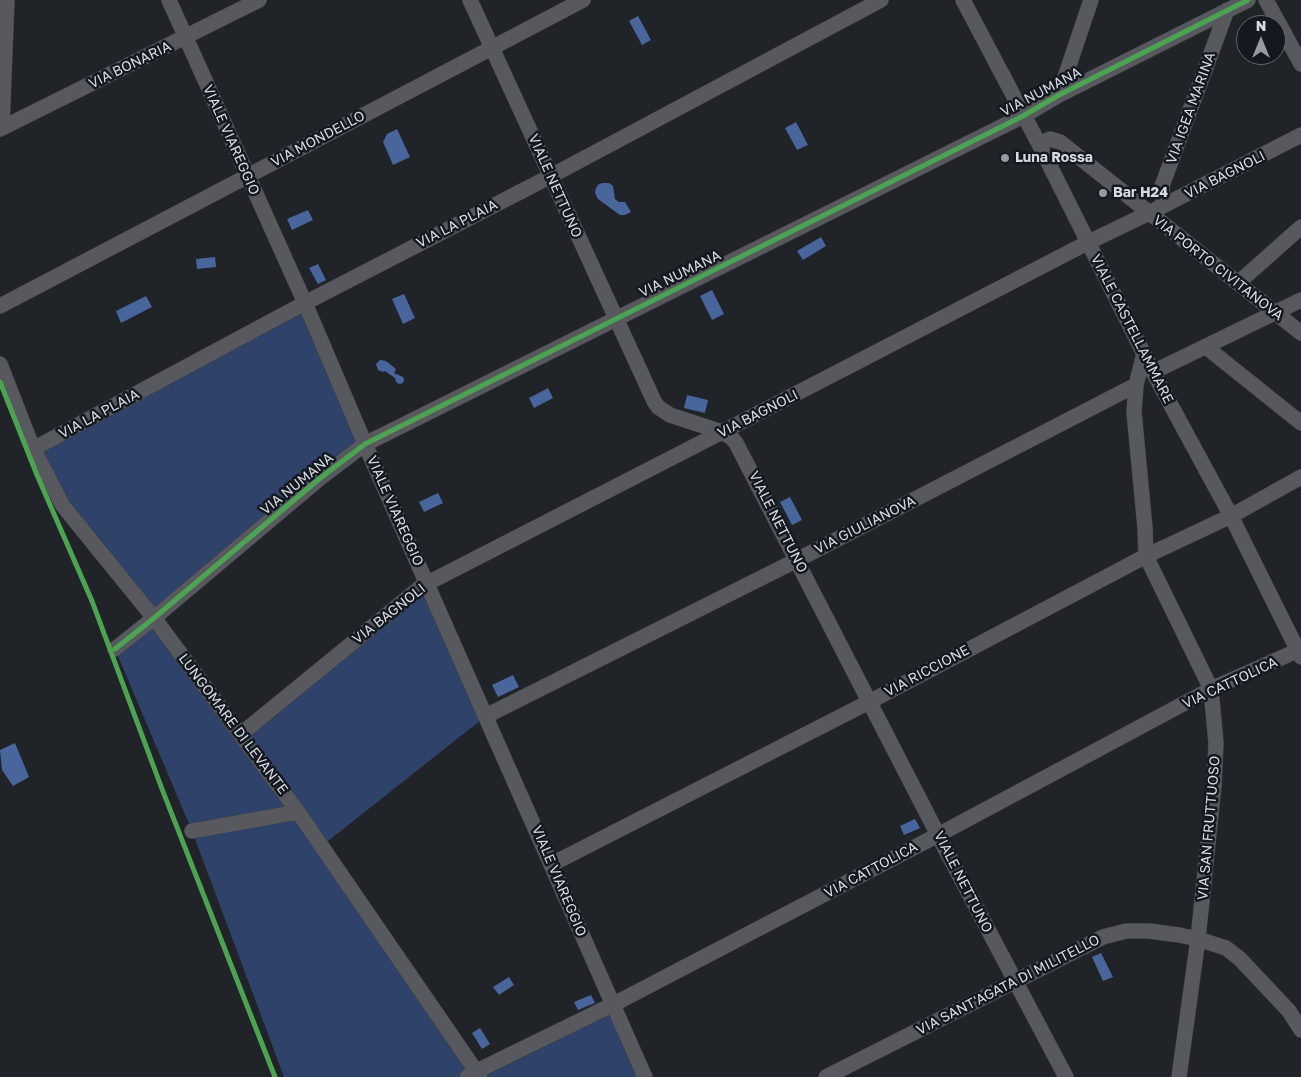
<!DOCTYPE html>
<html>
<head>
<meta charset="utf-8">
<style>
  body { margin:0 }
  #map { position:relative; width:1301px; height:1077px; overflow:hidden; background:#202328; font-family:"Golos Text",sans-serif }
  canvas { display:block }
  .north { position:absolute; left:1236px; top:15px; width:50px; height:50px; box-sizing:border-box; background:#141921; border:1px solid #62666d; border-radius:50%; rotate:0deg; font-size:14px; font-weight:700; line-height:20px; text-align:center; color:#d7dae0 }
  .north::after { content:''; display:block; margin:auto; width:18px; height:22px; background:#979aa0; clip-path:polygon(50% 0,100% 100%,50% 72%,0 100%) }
</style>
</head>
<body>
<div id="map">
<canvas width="1301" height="1077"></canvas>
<div class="north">N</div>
</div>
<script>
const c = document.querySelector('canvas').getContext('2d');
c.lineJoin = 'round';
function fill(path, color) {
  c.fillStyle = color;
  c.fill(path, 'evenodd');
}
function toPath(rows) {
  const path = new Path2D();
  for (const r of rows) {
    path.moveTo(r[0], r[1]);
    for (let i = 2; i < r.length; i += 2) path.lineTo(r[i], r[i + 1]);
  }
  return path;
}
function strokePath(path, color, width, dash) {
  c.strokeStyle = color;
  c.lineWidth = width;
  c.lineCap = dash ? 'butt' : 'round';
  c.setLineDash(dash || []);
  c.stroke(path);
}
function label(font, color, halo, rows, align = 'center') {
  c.font = font + ' "Golos Text",sans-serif';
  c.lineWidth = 5;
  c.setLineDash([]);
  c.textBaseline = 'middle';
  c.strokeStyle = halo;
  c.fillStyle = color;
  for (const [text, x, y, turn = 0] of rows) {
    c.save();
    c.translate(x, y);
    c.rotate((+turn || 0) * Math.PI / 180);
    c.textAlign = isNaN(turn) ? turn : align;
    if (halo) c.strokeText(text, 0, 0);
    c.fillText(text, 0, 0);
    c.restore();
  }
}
fill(toPath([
  [305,303,365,444,154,619,245,740,427,583,486,716,323,845,477,1071,467,1077,284,1077,192,831,115,649,154,619,63,506,33,449],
  [612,1005,644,1077,482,1077]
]), '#2e426a');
fill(toPath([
  [638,16,651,40,642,45,629,21],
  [796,122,808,145,797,150,785,128],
  [397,129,410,157,393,165,383,142,387,134],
  [603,183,609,183,613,186,615,199,619,202,625,202,631,212,625,215,620,215,598,199,595,193,596,188,599,184],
  [308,210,313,220,292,230,287,219],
  [821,237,826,246,803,260,797,251],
  [215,257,216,267,197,269,196,259],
  [318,264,326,280,318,284,309,268],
  [712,290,724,314,712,320,700,296],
  [404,294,415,318,403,324,392,299],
  [146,296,152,307,121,323,116,311],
  [380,360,386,361,396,369,394,373,403,377,404,380,403,383,399,384,396,382,395,378,385,371,383,372,378,370,376,364],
  [548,388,553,398,534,408,529,398],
  [687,395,708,400,705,413,684,408],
  [438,493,443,503,424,512,419,502],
  [790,497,802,520,792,525,780,502],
  [513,675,519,687,498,697,492,685],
  [15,743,29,777,13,786,2,770,0,750],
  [915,819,920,828,904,835,900,826],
  [1101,953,1113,977,1103,981,1092,957],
  [509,977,514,985,499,995,493,987],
  [591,995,595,1003,578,1010,574,1002],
  [480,1028,490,1044,482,1049,472,1033]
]), '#48659c');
const street = toPath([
  [169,0,305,303,365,444,645,1077],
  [470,0,654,401,658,407,670,415,722,432,732,438,736,443,938,835,1066,1077],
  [963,0,1039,144,1153,372,1231,516,1301,657],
  [1266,0,1301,64],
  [1059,95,1091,0],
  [2,128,7,0],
  [0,129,259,0],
  [1039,144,1050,139,1060,142,1301,333],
  [1163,206,1162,186,1227,10],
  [1238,283,1301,227],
  [0,306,583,0],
  [1206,347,1301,423],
  [1144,354,1136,385,1134,412,1145,528,1146,556,1211,689,1216,743,1214,785,1198,939,1179,1077],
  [0,364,32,446,63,506,154,618,298,812,480,1077],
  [1153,372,1301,300],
  [33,449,305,303,551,176,881,0],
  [115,649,154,618,319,479,365,444,1023,116,1059,95,1248,0],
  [486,716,797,560,1136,385],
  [241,734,422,586,722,432,1087,243,1149,213,1301,135],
  [192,831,298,812],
  [552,864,871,701,1146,556,1231,516,1301,477],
  [467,1077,477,1071,612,1005,938,835,1211,689,1301,649],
  [826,1077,1103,937,1126,931,1149,931,1179,935,1198,939,1226,948,1240,959,1289,1011,1301,1030]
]);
strokePath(street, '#3b3d42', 16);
strokePath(street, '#57595e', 15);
strokePath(toPath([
  [0,382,37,475,92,601,162,789,275,1077],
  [115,649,154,618,319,479,365,444,1023,116,1059,95,1248,0]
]), '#4ca352', 5);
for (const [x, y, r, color] of [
  [1005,158,5,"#979aa0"],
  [1103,193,5,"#979aa0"]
]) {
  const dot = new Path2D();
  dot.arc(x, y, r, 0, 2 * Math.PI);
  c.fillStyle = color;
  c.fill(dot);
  strokePath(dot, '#141921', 2);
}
label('14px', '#d7dae0', '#141921', [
  ["VIA BONARIA",130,65,-26],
  ["VIA NUMANA",1041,92,-28],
  ["VIA IGEA MARINA",1191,108,-70],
  ["VIA MONDELLO",318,139,-28],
  ["VIALE VIAREGGIO",231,140,66],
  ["VIA BAGNOLI",1225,175,-27],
  ["VIALE NETTUNO",555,186,66],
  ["VIA LA PLAIA",457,224,-27],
  ["VIA PORTO CIVITANOVA",1218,268,38],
  ["VIA NUMANA",680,274,-26],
  ["VIALE CASTELLAMMARE",1132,329,63],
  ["VIA LA PLAIA",99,414,-28],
  ["VIA BAGNOLI",758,414,-27],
  ["VIA NUMANA",297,484,-39],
  ["VIALE VIAREGGIO",395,511,66],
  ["VIALE NETTUNO",778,522,63],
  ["VIA GIULIANOVA",865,525,-27],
  ["VIA BAGNOLI",389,614,-38],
  ["VIA RICCIONE",927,671,-28],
  ["VIA CATTOLICA",1230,683,-25],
  ["LUNGOMARE DI LEVANTE",233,724,53],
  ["VIA SAN FRUTTUOSO",1209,828,-85],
  ["VIA CATTOLICA",871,870,-28],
  ["VIALE VIAREGGIO",559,881,67],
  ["VIALE NETTUNO",963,882,63],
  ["VIA SANT'AGATA DI MILITELLO",1008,985,-27]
]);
label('bold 14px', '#d7dae0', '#141921', [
  ["Luna Rossa",1015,158],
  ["Bar H24",1113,193]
], 'left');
</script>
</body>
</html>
